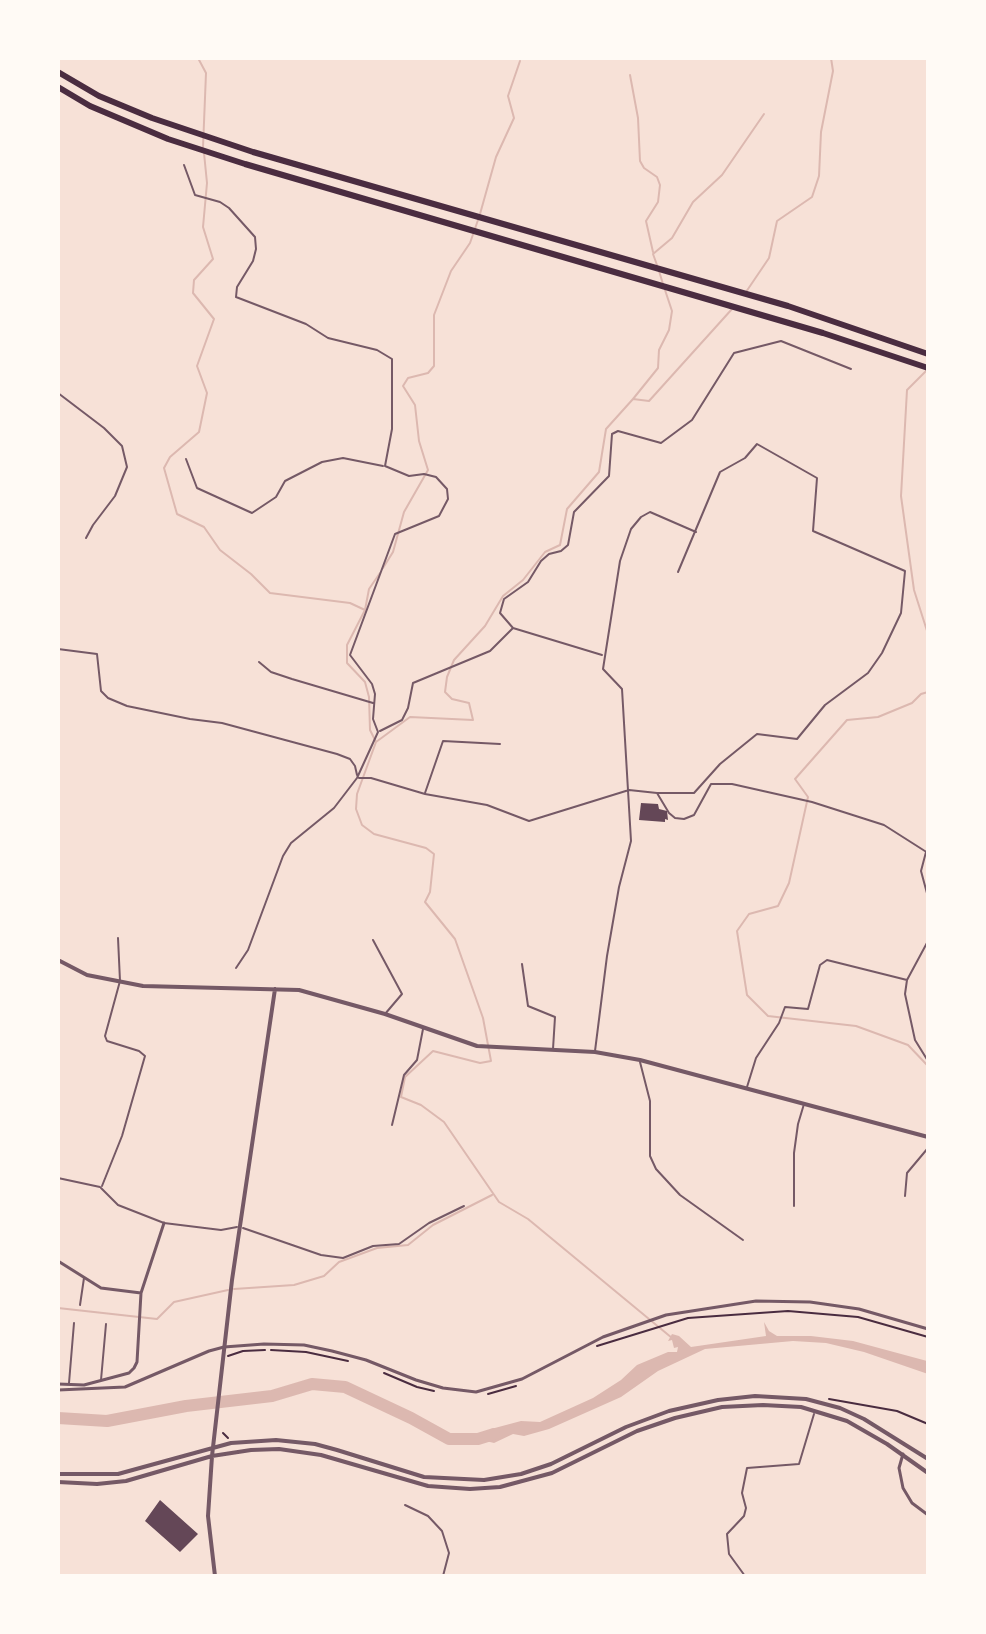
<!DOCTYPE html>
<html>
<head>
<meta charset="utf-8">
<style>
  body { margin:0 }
  #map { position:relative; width:986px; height:1634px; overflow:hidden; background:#f7e1d7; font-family:"Fira Sans",sans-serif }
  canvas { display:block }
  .frame { position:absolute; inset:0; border:60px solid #fffaf5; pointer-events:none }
</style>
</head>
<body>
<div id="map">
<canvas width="986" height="1634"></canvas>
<div class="frame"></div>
</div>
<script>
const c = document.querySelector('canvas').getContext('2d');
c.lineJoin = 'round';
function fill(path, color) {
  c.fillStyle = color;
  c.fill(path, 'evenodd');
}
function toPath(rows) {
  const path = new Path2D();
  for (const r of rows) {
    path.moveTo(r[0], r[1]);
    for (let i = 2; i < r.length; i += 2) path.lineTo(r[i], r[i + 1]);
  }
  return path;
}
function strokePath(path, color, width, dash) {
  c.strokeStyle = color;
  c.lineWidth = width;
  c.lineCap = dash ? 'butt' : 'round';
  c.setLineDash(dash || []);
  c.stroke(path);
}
fill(toPath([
  [764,1322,769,1331,777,1336,811,1336,853,1341,927,1361,928,1374,864,1352,826,1343,793,1341,705,1349,658,1371,621,1397,549,1429,524,1436,513,1434,494,1443,478,1439,491,1429,521,1421,540,1422,593,1398,621,1380,637,1365,668,1352,677,1352,678,1347,674,1348,672,1340,668,1341,672,1334,679,1336,691,1347,766,1336]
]), '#dcb8b0');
strokePath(toPath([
  [198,58,206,73,203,147],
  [630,75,638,118,640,161,644,168,657,177,660,185,658,202,646,221,653,252],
  [204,153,207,183,203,227,213,259,194,280,193,293,214,319,197,366,207,393,199,432,170,457,164,468,177,514,204,527,220,550,251,574,270,593,350,603,365,610,347,645,347,663,365,682,369,697,370,730,376,742,357,794,356,809,362,825,374,834,426,848,434,854,430,892,425,902,455,939,483,1018,491,1061,480,1063,433,1051,405,1077,401,1097,421,1105,444,1122,499,1202,528,1219,672,1338],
  [480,214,496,157,514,118,508,96,520,61],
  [657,265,653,254,672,238,693,202,722,175,764,114],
  [659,271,663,284],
  [746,292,769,258,777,221,812,197,819,176,821,132,833,71,831,58],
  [927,370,907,390,901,496,914,590,928,634],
  [633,399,658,368,659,350,669,330,672,311,665,290],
  [383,568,393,552,404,512,428,470,419,441,415,405,403,386,408,378,428,373,434,366,434,315,451,271,470,243,478,220],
  [365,610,369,589,380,573],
  [928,692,921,694,912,703,878,717,847,720,795,779,808,797,789,883,778,906,749,914,737,931,747,995,768,1016,856,1026,908,1045,928,1066],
  [376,742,410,717,473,720,469,703,452,699,445,692,447,677,454,660,485,626,503,596,523,580,545,552,560,545,567,509,599,472,606,429,633,399,649,401,732,309],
  [234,1289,294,1285,324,1276,339,1262,377,1248,408,1245,433,1225,492,1195],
  [58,1308,157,1319,174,1302,228,1290]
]), '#dcb8b0', 2);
strokePath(toPath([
  [58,1418,107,1421,186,1406,272,1396,312,1384,345,1387,411,1418,449,1439,478,1439,494,1434]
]), '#dcb8b0', 12);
fill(toPath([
  [641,803,658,804,659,809,667,811,668,820,665,819,665,822,639,820],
  [160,1500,198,1534,180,1552,145,1521]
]), '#644757');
strokePath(toPath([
  [597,1346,688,1318,788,1311,858,1317,928,1337],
  [271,1350,306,1352,348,1361],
  [228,1356,243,1351,265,1350],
  [384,1373,417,1387,434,1391],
  [488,1394,516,1386],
  [829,1399,897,1411,928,1424],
  [223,1433,228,1438]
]), '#4a2c40', 2);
strokePath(toPath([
  [184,165,195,195,220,202,229,208,255,237,256,249,253,261,237,287,236,297,306,324,328,338,377,350,392,359,392,429,385,466,409,476,424,474,436,477,447,489,448,499,439,516,395,534,350,655,372,684,375,694,373,719,378,732,357,778,334,808,291,843,283,856,248,950,236,968],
  [58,393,104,428,122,446,127,467,115,496,93,525,86,538],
  [186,459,197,488,252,513,276,497,285,481,322,462,343,458,383,466],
  [513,628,500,613,504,599,528,582,541,561,549,554,561,551,568,545,574,512,609,476,612,434,618,431,661,443,692,420,734,353,781,341,851,369],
  [58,649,97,654,101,691,108,698,127,706,190,719,222,723,337,754,350,759,355,766,357,775],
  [259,662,271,672,292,679,373,703],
  [380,731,402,720,408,708,413,683,490,651,513,628,602,655],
  [359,778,371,778,425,794,487,805,529,821,629,790,657,793,669,813,675,818,684,819,694,815,711,784,732,784,812,802,884,825,928,853],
  [425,793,443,741,500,744],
  [657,793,694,793,720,764,757,734,797,739,825,705,868,673,882,653,901,613,905,571,813,531,817,478,757,444,745,458,720,472,678,572],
  [926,852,921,871,928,897],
  [373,940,402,994,385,1014],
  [928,941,907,980,905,994,915,1040,928,1061],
  [522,964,528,1006,555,1017,553,1049],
  [595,1051,607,956,619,887,631,841,622,689,603,669,620,561,631,529,641,517,650,512,696,532],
  [640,1062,650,1101,650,1156,656,1169,680,1195,743,1240],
  [747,1087,756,1058,779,1023,785,1007,808,1009,820,965,827,960,907,980],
  [392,1125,404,1075,417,1060,423,1029],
  [58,1178,100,1187],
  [102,1186,122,1136,145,1056,139,1051,107,1041,105,1036,120,981,118,938],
  [101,1188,118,1205,164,1223,221,1230,237,1227],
  [905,1196,907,1173,928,1148],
  [794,1206,794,1153,798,1124,804,1104],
  [243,1228,321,1255,343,1258,373,1246,399,1244,429,1223,464,1206],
  [80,1305,84,1278],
  [101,1380,106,1324],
  [69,1383,74,1323],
  [405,1505,428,1516,442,1531,449,1553,443,1576],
  [745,1576,729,1554,727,1534,744,1516,746,1508,742,1493,747,1468,799,1464,814,1414]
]), '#755966', 2);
strokePath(toPath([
  [58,1261,101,1288,141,1293],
  [58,1384,84,1385,129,1373,134,1368,137,1362,141,1293,164,1223],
  [58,1390,125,1387,209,1351,224,1347,264,1344,304,1345,332,1351,366,1360,416,1380,443,1388,476,1392,522,1379,603,1337,666,1315,756,1301,810,1302,859,1309,928,1329],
  [903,1454,899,1468,903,1488,912,1503,928,1515]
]), '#755966', 3);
strokePath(toPath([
  [58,960,87,975,143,986,299,990,385,1014,477,1046,595,1052,640,1060,928,1137],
  [58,1474,118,1474,231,1443,276,1440,315,1444,337,1450,424,1477,484,1480,521,1474,551,1464,626,1427,669,1411,718,1400,755,1396,806,1399,840,1408,864,1419,928,1459],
  [58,1482,97,1484,126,1481,212,1456,251,1450,279,1449,321,1455,428,1486,470,1489,500,1487,552,1473,637,1431,675,1418,722,1407,763,1405,801,1407,847,1421,887,1444,928,1473],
  [215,1576,208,1516,212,1456,232,1280,275,989]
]), '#755966', 4);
strokePath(toPath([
  [58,72,99,96,152,118,253,152,788,306,928,354],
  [58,87,90,106,168,139,245,164,823,333,928,368]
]), '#4a2c40', 6);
</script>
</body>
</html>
